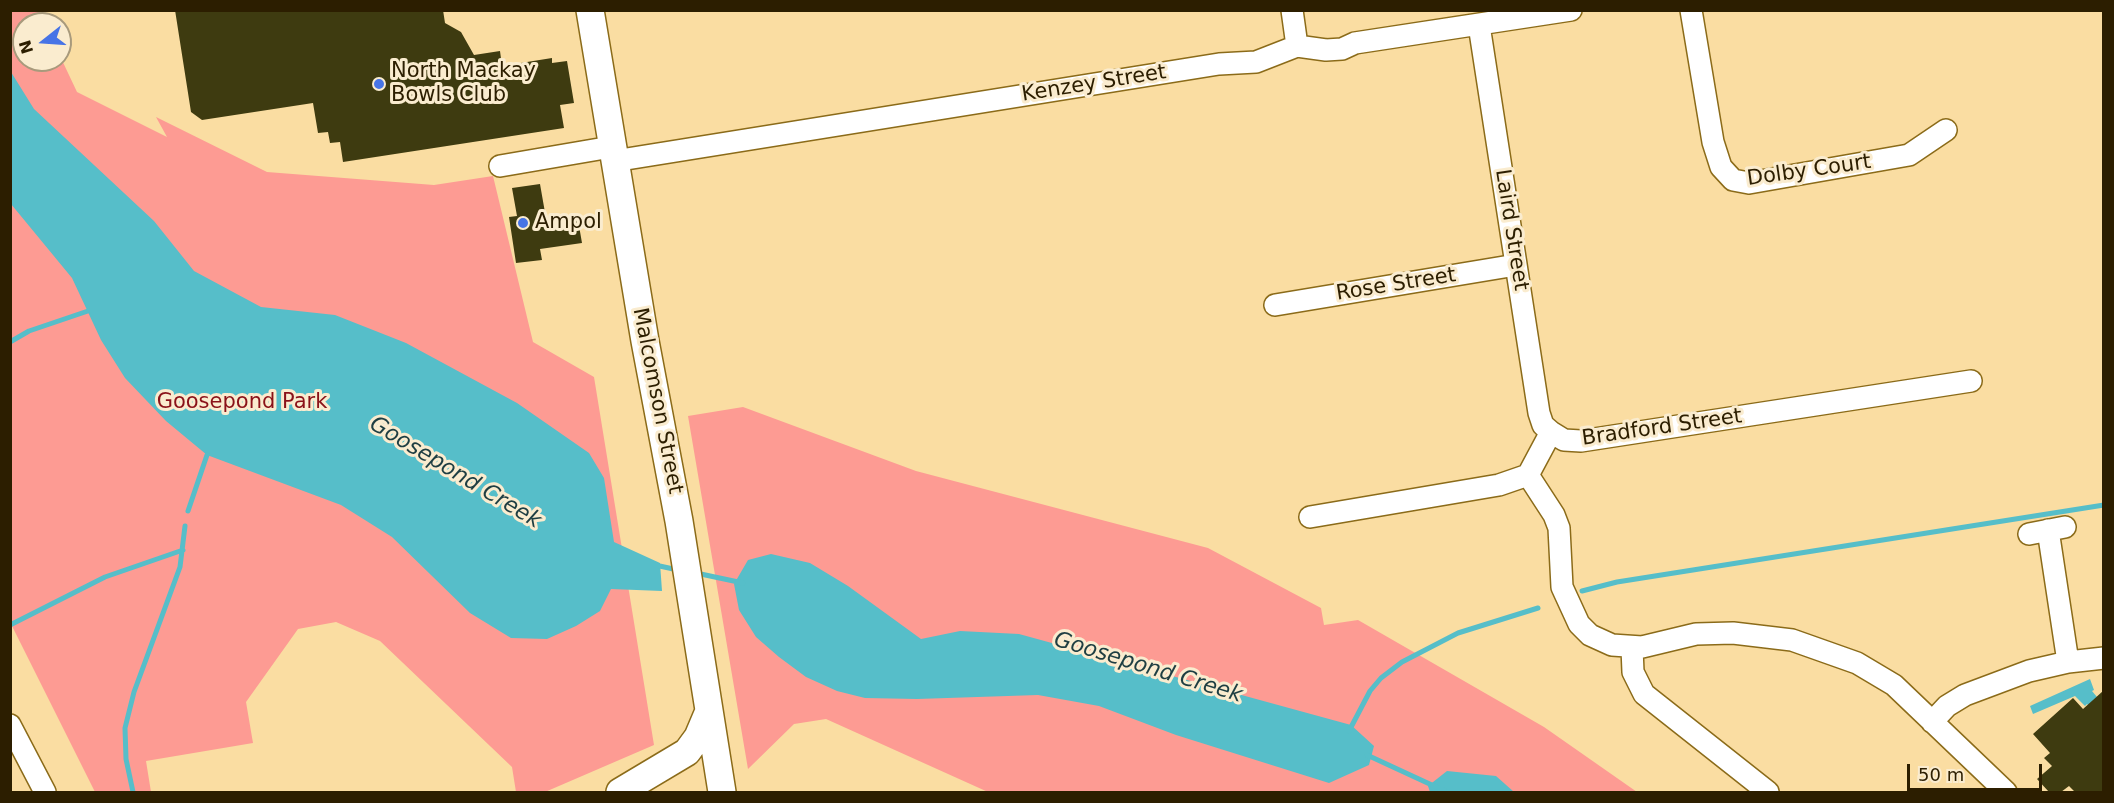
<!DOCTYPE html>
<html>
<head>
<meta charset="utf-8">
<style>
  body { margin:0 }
  #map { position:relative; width:2114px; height:803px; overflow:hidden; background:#fadda2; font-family:"DejaVu Sans",sans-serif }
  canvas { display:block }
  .frame { position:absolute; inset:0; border:12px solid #2c1e00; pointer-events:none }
  .north { position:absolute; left:12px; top:12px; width:60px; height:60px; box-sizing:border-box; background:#faeccf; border:2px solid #a89a7c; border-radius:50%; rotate:253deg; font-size:16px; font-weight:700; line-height:24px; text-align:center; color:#2c1e00 }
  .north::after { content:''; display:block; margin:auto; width:21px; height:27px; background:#4774e6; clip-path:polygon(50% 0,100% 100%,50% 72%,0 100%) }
  .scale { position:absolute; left:1907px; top:764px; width:135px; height:27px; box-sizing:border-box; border:3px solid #2c1e00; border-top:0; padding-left:8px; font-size:18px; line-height:21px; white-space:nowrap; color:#2c1e00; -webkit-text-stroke:4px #faeccf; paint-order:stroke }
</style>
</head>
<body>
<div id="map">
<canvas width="2114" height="803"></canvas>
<div class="frame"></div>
<div class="north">N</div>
<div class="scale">50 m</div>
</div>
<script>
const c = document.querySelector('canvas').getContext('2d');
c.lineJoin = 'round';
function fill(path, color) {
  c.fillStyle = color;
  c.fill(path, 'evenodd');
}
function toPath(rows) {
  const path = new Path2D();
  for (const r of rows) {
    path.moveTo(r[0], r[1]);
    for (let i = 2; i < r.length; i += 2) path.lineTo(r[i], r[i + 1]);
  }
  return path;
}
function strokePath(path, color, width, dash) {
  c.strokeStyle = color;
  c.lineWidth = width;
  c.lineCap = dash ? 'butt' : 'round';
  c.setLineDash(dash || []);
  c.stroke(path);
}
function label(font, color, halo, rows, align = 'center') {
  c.font = font + ' "DejaVu Sans",sans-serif';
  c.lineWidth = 6;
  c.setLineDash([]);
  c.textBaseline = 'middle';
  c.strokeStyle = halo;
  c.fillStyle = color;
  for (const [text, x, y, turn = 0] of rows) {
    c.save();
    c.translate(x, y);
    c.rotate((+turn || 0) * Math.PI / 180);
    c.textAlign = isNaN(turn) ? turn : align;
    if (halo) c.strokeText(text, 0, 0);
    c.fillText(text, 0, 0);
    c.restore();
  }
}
fill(toPath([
  [11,11,39,11,46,24,24,24,24,60,60,60,60,56,77,92,167,137,156,117,267,172,434,185,493,176,533,342,594,377,654,745,545,792,516,792,512,767,380,641,336,622,298,629,246,702,253,743,146,761,151,792,95,792,11,624],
  [743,407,916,471,1208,548,1321,608,1324,625,1358,620,1544,727,1637,792,988,792,826,719,794,724,748,769,688,416]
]), '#fd9b93');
fill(toPath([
  [11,72,34,109,154,221,194,271,261,307,335,315,406,343,517,403,589,453,604,478,614,542,660,563,662,591,611,589,600,611,576,626,547,639,511,638,470,613,392,537,341,505,207,455,166,421,125,378,101,340,72,278,11,204],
  [771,554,810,563,848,586,921,639,960,631,1019,634,1351,725,1374,746,1369,765,1329,783,1176,735,1099,706,1038,695,917,699,865,698,837,691,806,677,779,657,756,637,739,610,734,584,748,560],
  [2090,679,2094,690,2092,691,2097,697,2090,707,2087,704,2085,706,2075,696,2033,714,2030,706],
  [1447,771,1496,776,1514,792,1430,792,1428,786]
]), '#56bec9');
strokePath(toPath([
  [10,342,29,331,88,311],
  [188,511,207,455],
  [655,565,678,570],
  [696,573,743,583],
  [1582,591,1617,582,2104,505],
  [10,625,105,577,183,550],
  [1349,731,1370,691,1381,678,1402,662,1458,633,1538,608],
  [1367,755,1447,792],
  [133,792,126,759,125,728,134,692,180,567,185,526]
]), '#56bec9', 5);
fill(toPath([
  [175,10,443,10,445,23,461,32,474,55,500,51,502,66,552,58,552,63,567,61,574,103,560,105,564,128,343,162,340,142,330,143,328,132,318,133,313,103,202,120,191,112],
  [540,184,547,224,578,220,582,243,540,249,542,260,516,263,509,217,517,216,512,188],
  [2103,691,2103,792,2075,792,2069,786,2061,792,2049,792,2037,779,2052,766,2044,758,2050,753,2033,734,2073,698,2083,709]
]), '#3e3b10');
const minor = toPath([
  [1292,10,1297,46],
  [1691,10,1713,142,1721,167,1733,180,1749,183,1909,155,1946,130],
  [1479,25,1539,413,1543,425,1551,432],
  [614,161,1219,64,1256,62,1297,46,1326,50,1342,49,1355,43,1571,10],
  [500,166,611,147],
  [1275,305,1516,265],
  [1528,475,1554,515,1559,528,1562,587,1579,624,1590,635,1612,645,1642,647,1696,634,1733,633,1792,640,1857,663,1894,685,2006,792],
  [1310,517,1499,485,1528,475,1551,432,1564,440,1581,441,1971,381],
  [2048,530,2068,662],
  [2029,534,2065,527],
  [1632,648,1633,672,1644,694,1768,792],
  [1932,722,1947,706,1965,695,2029,671,2068,662,2104,658],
  [10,725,45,792]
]);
const major = toPath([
  [590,10,645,341,679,521,722,792],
  [620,792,687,752,698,737,709,711]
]);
strokePath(minor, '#8b6b19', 24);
strokePath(major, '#8b6b19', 30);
strokePath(minor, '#fff', 21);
strokePath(major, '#fff', 27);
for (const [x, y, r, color] of [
  [379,84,6,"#4774e6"],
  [523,223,6,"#4774e6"]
]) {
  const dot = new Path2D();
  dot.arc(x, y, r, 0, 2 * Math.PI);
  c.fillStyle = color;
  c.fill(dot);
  strokePath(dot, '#faeccf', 2);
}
label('21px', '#2c1e00', '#faeccf', [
  ["North Mackay",391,72],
  ["Bowls Club",391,96],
  ["Ampol",535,223]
], 'left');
label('21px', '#2c1e00', '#faeccf', [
  ["Kenzey Street",1094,84,-9],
  ["Dolby Court",1809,171,-8],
  ["Laird Street",1511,230,81],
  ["Rose Street",1396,285,-9],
  ["Malcomson Street",657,401,79],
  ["Bradford Street",1662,428,-8]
]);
label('21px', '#8a1219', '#faeccf', [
  ["Goosepond Park",242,403]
]);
label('italic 22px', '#1e3e42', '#faeccf', [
  ["Goosepond Creek",455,473,31],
  ["Goosepond Creek",1148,668,17]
]);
</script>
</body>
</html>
